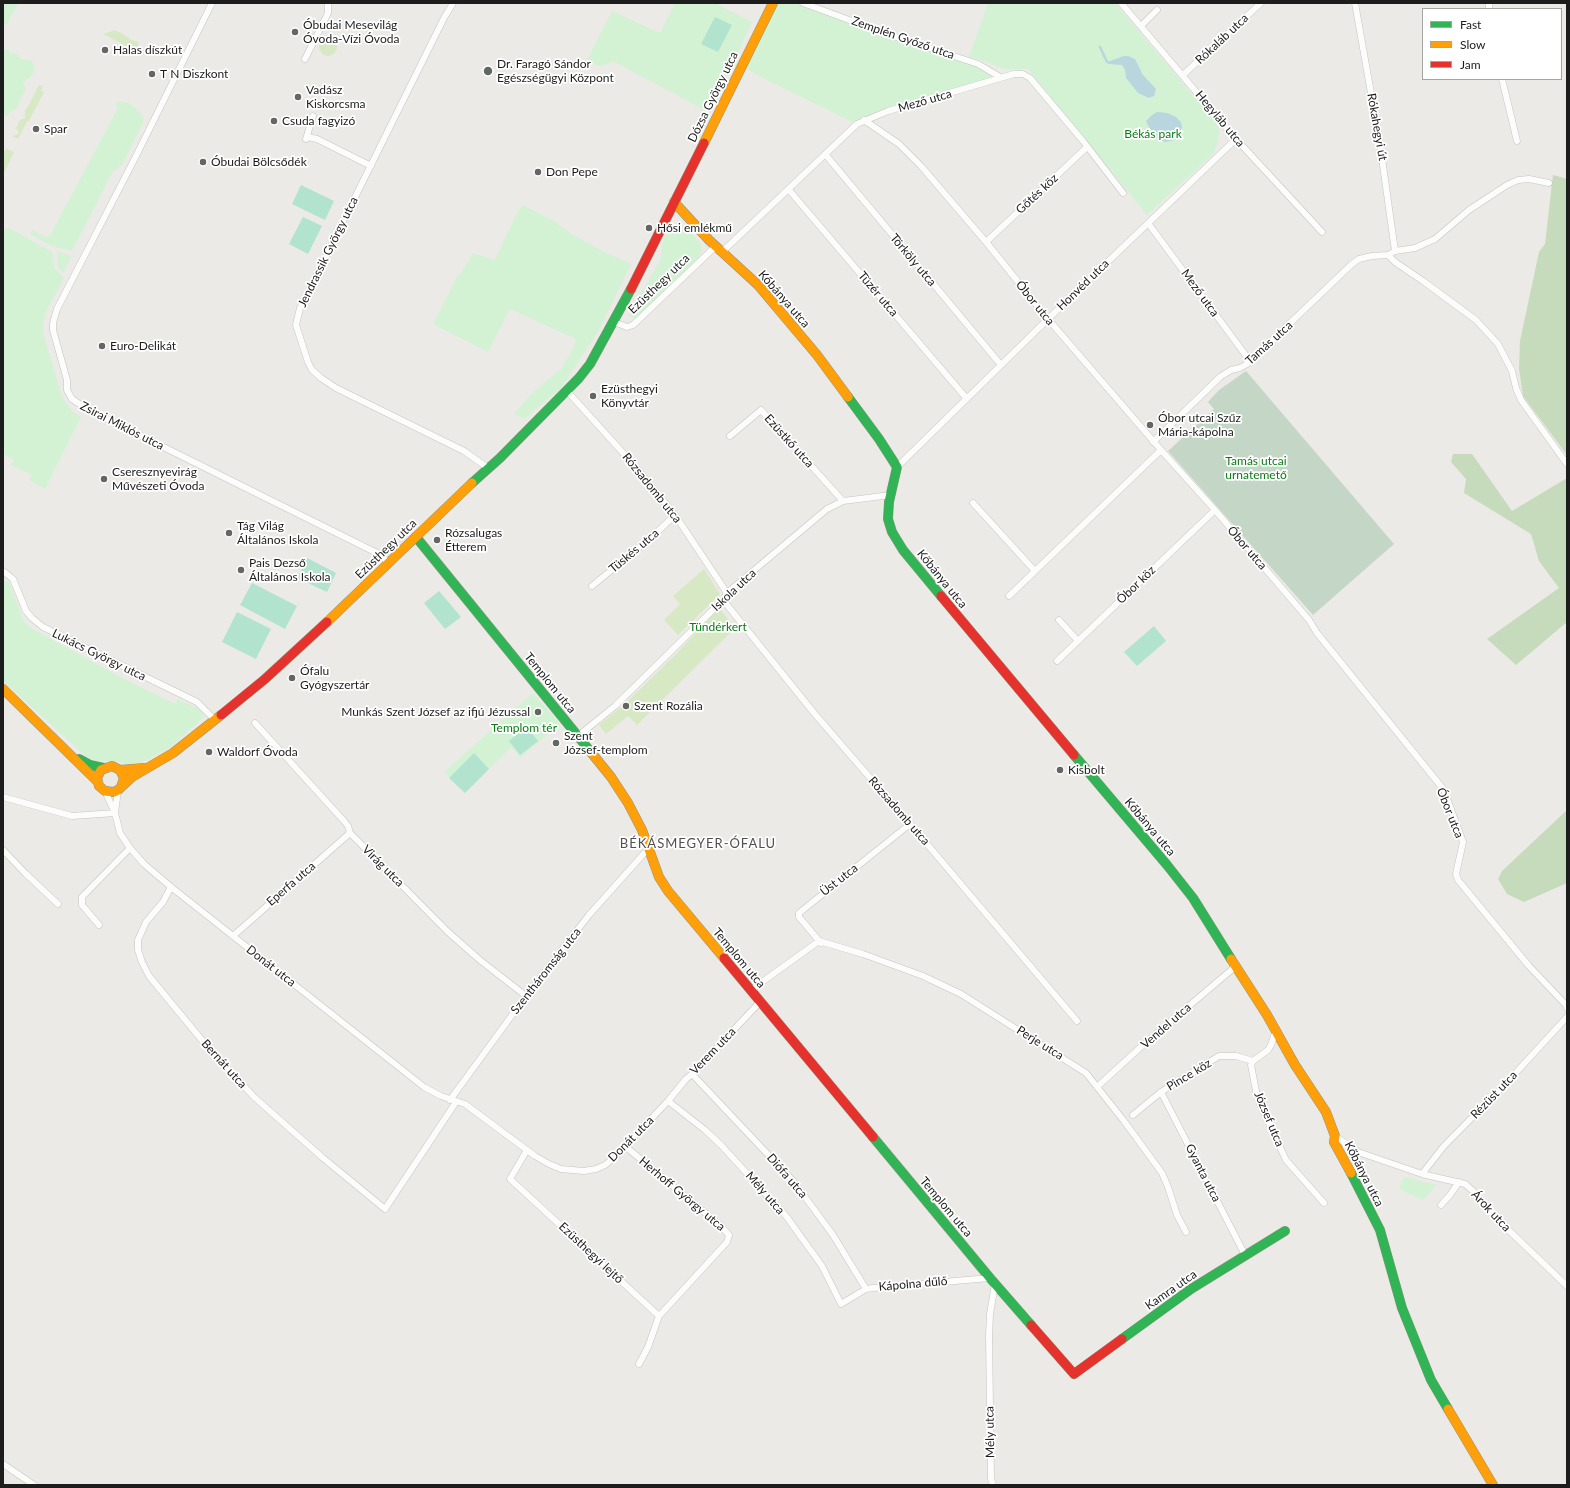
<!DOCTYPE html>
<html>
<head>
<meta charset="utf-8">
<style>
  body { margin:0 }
  #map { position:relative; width:1570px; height:1488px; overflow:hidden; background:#ebeae6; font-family:Lato,sans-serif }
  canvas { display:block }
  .frame { position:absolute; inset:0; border:4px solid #1d1d1d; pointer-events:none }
  .legend { position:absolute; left:1422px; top:8px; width:140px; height:72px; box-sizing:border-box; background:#fff; border:1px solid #a5a5a5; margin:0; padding:5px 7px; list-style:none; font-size:12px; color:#1d1d1d }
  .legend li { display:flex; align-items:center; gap:8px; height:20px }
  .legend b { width:20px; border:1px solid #a5a5a5 }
</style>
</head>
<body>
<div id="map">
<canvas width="1570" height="1488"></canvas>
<div class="frame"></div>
<ul class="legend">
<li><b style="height:5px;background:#30b455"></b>Fast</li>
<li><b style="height:5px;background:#ff9f0a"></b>Slow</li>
<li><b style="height:5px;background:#e5322d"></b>Jam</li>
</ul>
</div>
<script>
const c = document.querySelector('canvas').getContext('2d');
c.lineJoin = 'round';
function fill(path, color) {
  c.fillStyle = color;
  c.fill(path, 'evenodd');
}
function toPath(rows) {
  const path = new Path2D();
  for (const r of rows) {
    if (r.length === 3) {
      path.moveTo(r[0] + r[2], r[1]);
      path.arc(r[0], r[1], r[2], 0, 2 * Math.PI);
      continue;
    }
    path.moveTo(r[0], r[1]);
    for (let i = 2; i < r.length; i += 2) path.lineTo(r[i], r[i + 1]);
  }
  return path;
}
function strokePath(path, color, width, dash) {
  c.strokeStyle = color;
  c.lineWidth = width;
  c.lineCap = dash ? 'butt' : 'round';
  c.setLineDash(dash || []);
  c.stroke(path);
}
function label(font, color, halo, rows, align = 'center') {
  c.font = font + ' Lato,sans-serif';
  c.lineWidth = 3.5;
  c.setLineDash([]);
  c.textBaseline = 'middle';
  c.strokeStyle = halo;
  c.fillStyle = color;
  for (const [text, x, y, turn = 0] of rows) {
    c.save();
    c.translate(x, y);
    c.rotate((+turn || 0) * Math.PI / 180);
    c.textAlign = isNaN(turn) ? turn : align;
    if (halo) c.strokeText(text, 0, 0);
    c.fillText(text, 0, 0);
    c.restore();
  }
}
fill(toPath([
  [115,30,123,34,131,40,138,42,138,48,128,47,103,34],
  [328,47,9],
  [39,85,43,86,41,91,44,92,29,121,27,121,18,139,12,136,17,135,19,132,16,128,20,120,25,118,25,110,28,107],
  [6,148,14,152,3,175,3,154],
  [704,569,720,594,678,635,664,620,680,604,673,596],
  [719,608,735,628,637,725,628,716,606,734,599,725,626,703,677,653]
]), '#d7e9c4');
fill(toPath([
  [1553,175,1567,179,1567,455,1523,396,1519,369,1520,341,1539,252,1545,244],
  [1453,454,1472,454,1512,511,1567,478,1567,622,1516,665,1487,639,1559,588,1539,561,1531,534,1464,493,1466,479,1451,462],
  [1567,810,1567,883,1524,902,1507,894,1498,879,1502,871]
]), '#c5dbbb');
fill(toPath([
  [1246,371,1394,544,1313,615,1168,451,1214,409,1208,402,1219,390]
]), '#c4d7c6');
fill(toPath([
  [3,3,18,3,6,26,3,23],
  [675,3,715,3,752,22,710,113,613,61,607,64,598,66,587,60,612,11,660,33],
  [774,3,803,3,977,64,1000,77,926,100,857,124,766,80,746,68,745,59],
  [988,3,1115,3,1218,125,1219,134,1217,144,1213,154,1147,215,1028,69,1003,69,987,62,969,57],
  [3,49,9,50,10,54,12,53,17,54,21,59,30,60,33,63,35,67,32,76,23,82,26,88,16,109,11,111,7,116,3,114],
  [119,101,129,103,138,110,144,118,143,123,122,165,113,171,72,251,52,246,30,234,32,230,47,237,51,234,118,108,115,105],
  [523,205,552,220,573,235,601,250,631,264,598,332,561,388,524,419,514,414,534,391,562,368,573,348,576,339,510,309,488,352,433,324,457,277,461,273,473,253,495,260,519,209],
  [676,226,681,226,687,229,700,242,702,251,698,258,635,319,629,315,660,260,663,240,667,231],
  [9,228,52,252,54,268,64,278,46,312,43,326,44,336,62,397,72,411,81,417,45,489,29,480,32,475,11,465,14,460,3,454,3,232,4,229],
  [57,251,72,256,63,273,58,267],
  [3,580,9,582,24,622,31,628,122,678,175,704,178,699,199,709,203,714,202,719,168,749,143,762,128,764,109,761,95,761,88,758,3,681],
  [533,693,560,724,521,757,511,747,465,793,444,772],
  [1404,1177,1437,1185,1423,1200,1399,1189]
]), '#d3f2d4');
fill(toPath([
  [715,17,732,25,718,52,701,44],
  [301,185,334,201,325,220,292,204],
  [303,217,322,226,308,254,289,244],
  [307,558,336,573,327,592,297,578],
  [252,583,297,606,285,629,240,605],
  [439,591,461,617,445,629,424,603],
  [237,612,271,629,256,659,222,642],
  [1154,626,1166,641,1137,666,1124,652],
  [527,727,538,741,520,755,509,741],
  [474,753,489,769,465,793,449,778]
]), '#b1e3cf');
fill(toPath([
  [1124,56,1128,56,1135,59,1143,75,1156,89,1154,96,1149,98,1138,93,1126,78,1125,70,1122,65,1108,64,1107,62],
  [1157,112,1167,113,1176,117,1181,122,1182,127,1180,133,1175,140,1165,142,1155,137,1151,131,1146,121,1152,115]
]), '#b9d6df');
strokePath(toPath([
  [1100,47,1107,62]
]), '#b9d6df', 2.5);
const street = toPath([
  [212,3,135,158,57,309,53,323,53,330,67,380,67,390,72,399,87,409,379,554,389,563],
  [453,3,444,18,300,308,296,325,308,362,312,370,321,378,336,388,464,451,488,468],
  [803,3,887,34,978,64,1000,77],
  [1121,3,1236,139,1322,232],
  [1355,3,1380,144,1395,251],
  [1489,3,1489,9],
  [1141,26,1157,10],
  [305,59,328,13,328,3],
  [1183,75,1261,3],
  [1502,79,1517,141],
  [864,120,899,144,921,166,986,242,1048,319,1161,450,1215,510,1309,620,1317,633,1444,790,1463,842,1456,874,1458,880,1529,966,1566,1005,1567,1008],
  [306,139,308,137,317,139,371,166],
  [306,139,313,116],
  [825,154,1001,365],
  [789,190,967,399],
  [1148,223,1247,357,1247,364],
  [986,242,1087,147],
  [722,252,857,124,888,111,1014,74,1023,74,1030,78,1083,141,1123,193],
  [1388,255,1395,262,1423,281,1476,320,1498,344,1512,371,1516,388,1521,400,1567,464],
  [614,322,627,327,633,325,716,246],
  [567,391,634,465,675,515,727,593],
  [730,436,761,410,843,501],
  [1153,442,1220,377,1231,370,1240,368,1247,364,1352,264,1359,259,1372,256,1388,255,1395,251,1415,248,1435,239,1469,210,1507,185,1518,180,1529,179,1549,183],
  [897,467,1048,319,1236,139],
  [973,503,1035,571],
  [3,571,13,579,26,611,32,618,43,627,197,702,215,720],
  [592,586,654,535,675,515],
  [1009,596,1161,450],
  [723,600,814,713,910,824,1077,1021],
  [1059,620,1078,641],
  [1057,661,1215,510],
  [255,723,344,821,348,826,350,833,448,932,481,961,526,996],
  [578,736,615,706,723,600,727,593,827,509,843,501,891,495],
  [105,791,115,813,120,833,130,848,144,864,171,887,424,1087,441,1096,465,1104,535,1156,549,1164,561,1169,584,1171,596,1169,605,1165,616,1156,668,1101,686,1079,692,1074,760,1002],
  [3,797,72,816,115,813],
  [115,813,118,790],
  [3,850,26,874,58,904],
  [171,887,163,902,146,922,138,940,138,950,142,962,149,976,201,1039,254,1097,323,1158,385,1209,456,1102],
  [99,925,82,905,82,897,130,848],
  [233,936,350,833],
  [821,943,799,917,799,913,910,824],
  [751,990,819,941,863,954,923,976,961,994,1086,1073,1124,1121,1162,1173,1168,1187,1177,1215,1186,1232],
  [1276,1030,1271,1045,1268,1050,1253,1061,1251,1065,1256,1091,1260,1104,1286,1160,1324,1203],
  [692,1074,794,1182,833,1235,866,1289],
  [1097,1087,1143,1045,1236,966],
  [1161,1092,1245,1255],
  [450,1100,526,996,589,915,648,849],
  [668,1101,705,1130,721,1145,786,1216,822,1266,841,1304,866,1289,873,1288,990,1278],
  [1133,1115,1161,1092,1219,1056,1236,1056,1253,1061],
  [1335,1136,1358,1152,1422,1174,1465,1184,1473,1191,1496,1218,1567,1286],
  [626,1147,721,1226,729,1235,727,1242,659,1316],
  [527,1150,510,1179,659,1316,648,1347,639,1364],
  [1422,1174,1444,1146,1511,1078,1567,1017],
  [1441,1205,1450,1195,1459,1182],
  [3,1464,34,1485],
  [993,1485,991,1479,989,1336,990,1314,995,1284]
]);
const fast = toPath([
  [848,397,879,439,897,467,889,502,888,519,892,532,903,550,941,596],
  [472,483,500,458,579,378,590,364,631,289],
  [416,537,590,751],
  [1074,755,1167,865,1193,898,1231,959],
  [79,759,90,765,104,768],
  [873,1137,990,1278,1031,1325],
  [1351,1173,1380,1230,1402,1308,1431,1380,1448,1409],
  [1122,1339,1191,1289,1285,1231]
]);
const slow = toPath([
  [704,143,773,3],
  [674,202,709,240,758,285,817,355,848,397],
  [327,622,472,483],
  [3,689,98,782],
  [590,751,611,777,628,803,642,830,659,877,668,891,724,958],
  [120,770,144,768],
  [121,787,124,778,120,770,112,766,101,770,97,778,99,786,105,791,114,792,118,790,132,777,173,753,221,715],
  [1231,959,1267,1015,1295,1065,1326,1112,1335,1136,1334,1142,1351,1173],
  [1448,1409,1493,1485]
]);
const jam = toPath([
  [631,289,704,143],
  [941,596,1074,755],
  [221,715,265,679,327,622],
  [724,958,873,1137],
  [1031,1325,1074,1374,1122,1339]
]);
strokePath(street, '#c4c4c2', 7);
strokePath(fast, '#92957e', 10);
strokePath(slow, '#92957e', 10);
strokePath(jam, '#92957e', 10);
strokePath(street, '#fcfcfb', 6);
strokePath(fast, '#30b455', 9);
strokePath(slow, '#ff9f0a', 9);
strokePath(jam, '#e5322d', 9);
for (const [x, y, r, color] of [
  [295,32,4,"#656563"],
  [105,50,4,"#656563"],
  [488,71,5,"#656563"],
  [152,74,4,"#656563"],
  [298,97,4,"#656563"],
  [274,121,4,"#656563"],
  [36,129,4,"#656563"],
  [203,162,4,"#656563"],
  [538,172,4,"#656563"],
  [649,228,4,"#656563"],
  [102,346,4,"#656563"],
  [593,396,4,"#656563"],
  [1150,425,4,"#656563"],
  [104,479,4,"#656563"],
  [229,533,4,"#656563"],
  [437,540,4,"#656563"],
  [241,570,4,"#656563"],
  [292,678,4,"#656563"],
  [626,706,4,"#656563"],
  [538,712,4,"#656563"],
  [556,743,4,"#656563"],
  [209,752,4,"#656563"],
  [1060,770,4,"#656563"]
]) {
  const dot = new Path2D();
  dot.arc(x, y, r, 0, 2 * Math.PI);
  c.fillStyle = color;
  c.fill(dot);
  strokePath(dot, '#fff', 1.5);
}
label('12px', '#1d1d1d', '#fff', [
  ["Óbudai Mesevilág",303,25],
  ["Óvoda-Vízi Óvoda",303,39],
  ["Halas díszkút",113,50],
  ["Dr. Faragó Sándor",497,64],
  ["Egészségügyi Központ",497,78],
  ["T N Diszkont",160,74],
  ["Vadász",306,90],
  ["Kiskorcsma",306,104],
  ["Csuda fagyizó",282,121],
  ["Spar",44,129],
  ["Óbudai Bölcsődék",211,162],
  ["Don Pepe",546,172],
  ["Hősi emlékmű",657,228],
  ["Euro-Delikát",110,346],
  ["Ezüsthegyi",601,389],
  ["Könyvtár",601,403],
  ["Óbor utcai Szűz",1158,418],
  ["Mária-kápolna",1158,432],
  ["Cseresznyevirág",112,472],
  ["Művészeti Óvoda",112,486],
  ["Tág Világ",237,526],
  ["Általános Iskola",237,540],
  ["Rózsalugas",445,533],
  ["Étterem",445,547],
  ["Pais Dezső",249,563],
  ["Általános Iskola",249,577],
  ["Ófalu",300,671],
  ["Gyógyszertár",300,685],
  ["Szent Rozália",634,706],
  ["Munkás Szent József az ifjú Jézussal",530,712,"right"],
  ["Szent",564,736],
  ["József-templom",564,750],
  ["Waldorf Óvoda",217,752],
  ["Kisbolt",1068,770]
], 'left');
label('12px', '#1d1d1d', '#fff', [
  ["Zemplén Győző utca",903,38,19],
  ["Rókaláb utca",1222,39,-43],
  ["Dózsa György utca",713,97,-64],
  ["Mező utca",925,101,-16],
  ["Hegyláb utca",1220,119,50],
  ["Rókahegyi út",1377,127,80],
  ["Gőtés köz",1037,194,-43],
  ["Jendrassik György utca",328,252,-64],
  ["Törköly utca",913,260,50],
  ["Ezüsthegy utca",659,284,-44],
  ["Honvéd utca",1083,285,-44],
  ["Mező utca",1200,293,54],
  ["Tüzér utca",878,294,50],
  ["Kőbánya utca",784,299,49],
  ["Óbor utca",1035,303,51],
  ["Tamás utca",1269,343,-42],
  ["Zsirai Miklós utca",122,426,27],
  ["Ezüstkő utca",789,441,48],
  ["Rózsadomb utca",652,488,51],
  ["Óbor utca",1247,548,49],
  ["Ezüsthegy utca",386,549,-44],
  ["Tüskés utca",634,551,-40],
  ["Kőbánya utca",942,579,51],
  ["Óbor köz",1136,585,-44],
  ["Iskola utca",734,590,-43],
  ["Lukács György utca",99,655,26],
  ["Templom utca",550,683,51],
  ["Rózsadomb utca",899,811,49],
  ["Óbor utca",1450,813,68],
  ["Kőbánya utca",1150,827,50],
  ["Virág utca",383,866,45],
  ["Üst utca",839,880,-38],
  ["Eperfa utca",291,884,-41],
  ["Templom utca",739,958,50],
  ["Donát utca",271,966,38],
  ["Szentháromság utca",546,971,-52],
  ["Vendel utca",1166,1026,-41],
  ["Perje utca",1040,1043,32],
  ["Verem utca",713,1051,-46],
  ["Bernát utca",224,1064,48],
  ["Pince köz",1189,1075,-31],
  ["Rézüst utca",1494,1095,-46],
  ["József utca",1269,1119,67],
  ["Donát utca",631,1139,-45],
  ["Gyanta utca",1203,1173,63],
  ["Kőbánya utca",1364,1174,63],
  ["Diófa utca",787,1176,49],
  ["Mély utca",765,1193,49],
  ["Herhoff György utca",682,1194,40],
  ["Templom utca",946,1207,50],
  ["Árok utca",1491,1211,47],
  ["Ezüsthegyi lejtő",591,1253,43],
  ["Kápolna dűlő",913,1284,-5],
  ["Kamra utca",1171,1290,-35],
  ["Mély utca",990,1432,-91]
]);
label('12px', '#0b7b18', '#fff', [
  ["Békás park",1153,134],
  ["Tamás utcai",1256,461],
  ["urnatemető",1256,475],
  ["Tündérkert",718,627],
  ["Templom tér",524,728]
]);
c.letterSpacing = '1px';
label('13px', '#505050', '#fff', [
  ["BÉKÁSMEGYER-ÓFALU",698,844]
]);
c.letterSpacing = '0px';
</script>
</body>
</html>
